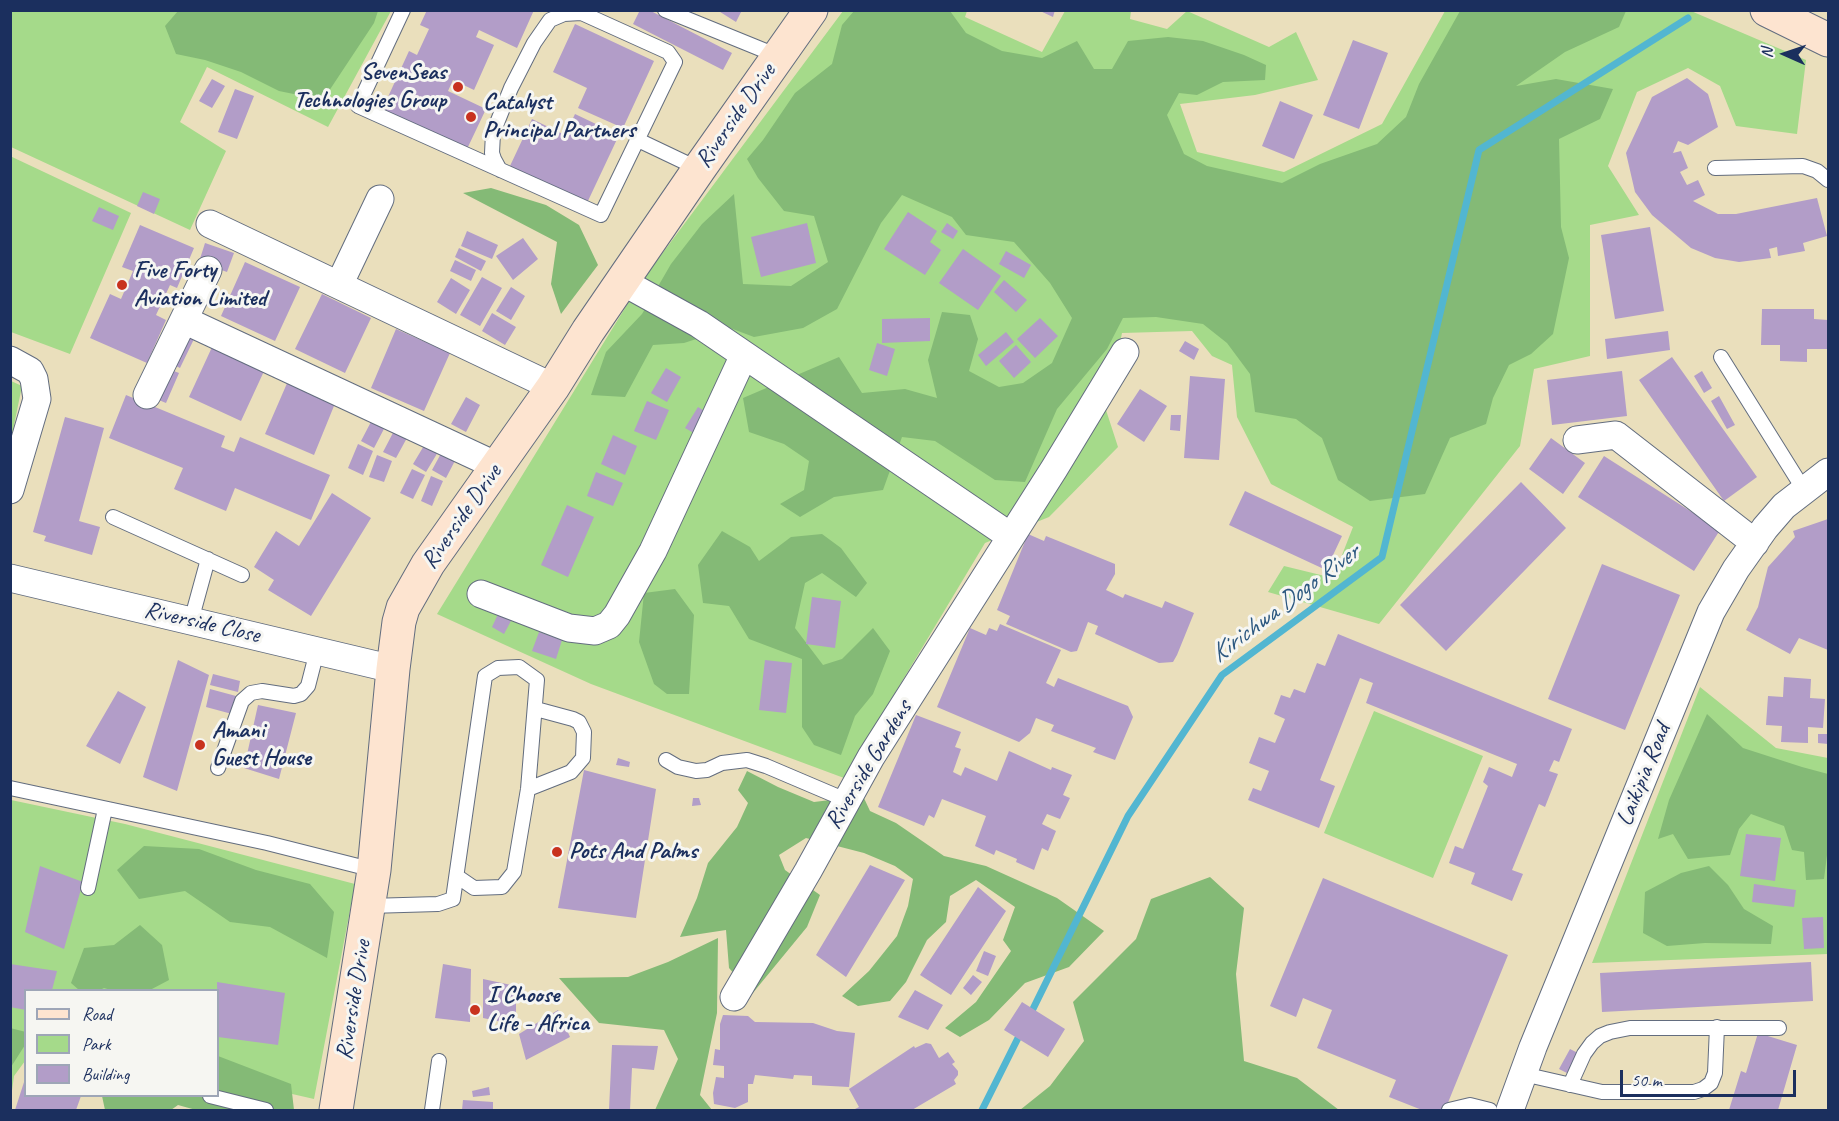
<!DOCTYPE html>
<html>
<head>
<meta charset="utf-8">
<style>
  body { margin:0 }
  #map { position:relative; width:1839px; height:1121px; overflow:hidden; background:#eadfbc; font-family:Caveat,sans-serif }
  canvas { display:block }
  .frame { position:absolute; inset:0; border:12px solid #1b2f5e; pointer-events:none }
  .legend { position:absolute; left:24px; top:989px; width:195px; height:108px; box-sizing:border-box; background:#f6f6f2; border:2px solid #9ea6b7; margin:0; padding:8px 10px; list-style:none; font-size:18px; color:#1b2f5e }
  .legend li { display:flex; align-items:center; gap:12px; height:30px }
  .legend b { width:30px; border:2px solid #9ea6b7 }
  .north { position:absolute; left:1755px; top:24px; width:60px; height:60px; -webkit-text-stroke:4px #f6f6f2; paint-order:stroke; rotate:273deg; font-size:16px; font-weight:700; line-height:24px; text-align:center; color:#1b2f5e }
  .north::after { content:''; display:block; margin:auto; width:21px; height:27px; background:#1b2f5e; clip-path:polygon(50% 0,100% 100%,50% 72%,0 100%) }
  .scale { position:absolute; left:1620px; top:1070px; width:176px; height:27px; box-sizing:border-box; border:3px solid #1b2f5e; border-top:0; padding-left:8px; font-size:18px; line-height:21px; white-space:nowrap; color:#1b2f5e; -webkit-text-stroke:4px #f6f6f2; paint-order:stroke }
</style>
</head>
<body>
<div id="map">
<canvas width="1839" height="1121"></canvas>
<div class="frame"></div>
<ul class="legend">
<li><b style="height:8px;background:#fde4d0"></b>Road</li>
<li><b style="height:16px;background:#a5da8a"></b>Park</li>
<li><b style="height:16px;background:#b29dc8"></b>Building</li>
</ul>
<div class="north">N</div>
<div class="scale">50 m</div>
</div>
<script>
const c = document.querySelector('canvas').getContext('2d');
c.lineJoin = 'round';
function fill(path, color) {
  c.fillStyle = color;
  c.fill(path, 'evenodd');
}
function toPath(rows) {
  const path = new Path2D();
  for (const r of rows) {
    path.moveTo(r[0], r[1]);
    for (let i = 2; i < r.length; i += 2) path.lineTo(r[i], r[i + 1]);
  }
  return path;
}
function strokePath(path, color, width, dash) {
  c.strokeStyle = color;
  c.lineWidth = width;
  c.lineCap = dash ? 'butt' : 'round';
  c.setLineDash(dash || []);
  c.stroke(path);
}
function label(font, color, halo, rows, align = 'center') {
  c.font = font + ' Caveat,sans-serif';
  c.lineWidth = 6;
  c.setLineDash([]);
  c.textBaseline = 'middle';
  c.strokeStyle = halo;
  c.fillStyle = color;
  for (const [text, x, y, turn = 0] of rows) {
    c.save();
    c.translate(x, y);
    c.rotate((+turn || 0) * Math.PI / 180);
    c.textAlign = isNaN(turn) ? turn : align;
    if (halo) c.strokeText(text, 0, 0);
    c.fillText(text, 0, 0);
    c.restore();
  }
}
fill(toPath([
  [11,11,391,11,328,127,207,67,180,122,226,151,190,230,11,147],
  [843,11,967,11,965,17,1042,52,1065,11,1131,11,1130,19,1167,29,1187,11,1269,47,1296,32,1318,80,1255,95,1180,104,1197,152,1284,172,1382,124,1445,11,1691,11,1806,60,1797,134,1736,126,1720,86,1688,68,1637,92,1608,166,1639,215,1590,225,1590,356,1534,369,1520,446,1379,624,1268,592,1284,566,1333,578,1353,527,1271,484,1237,417,1232,365,1212,356,1192,331,1122,333,1106,410,1118,447,1049,517,985,543,844,778,591,684,437,614,641,282],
  [10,156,131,213,70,354,11,332],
  [11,381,22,386,11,440],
  [1700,687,1776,748,1828,758,1828,954,1592,963],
  [1374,711,1483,756,1433,878,1324,833],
  [11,800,125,824,355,884,314,1099,218,1077,218,990,26,990,25,1061,14,1076,11,1098]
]), '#a5da8a');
fill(toPath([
  [178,11,178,10,378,11,374,23,323,100,279,91,241,72,205,60,176,54,165,26],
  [854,11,950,11,966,33,1002,51,1042,58,1077,41,1094,69,1112,69,1128,41,1168,37,1203,41,1244,55,1266,65,1265,80,1223,82,1197,95,1179,93,1167,115,1184,154,1207,166,1282,183,1320,164,1377,144,1406,117,1419,84,1460,11,1626,11,1619,27,1565,52,1516,86,1556,79,1613,89,1600,119,1559,139,1561,227,1569,258,1553,334,1531,354,1509,365,1493,398,1486,424,1450,438,1425,494,1370,501,1338,480,1322,438,1296,419,1255,412,1250,374,1227,343,1203,324,1156,317,1123,318,1107,349,1057,409,1025,482,995,480,935,441,902,437,883,490,834,497,800,517,780,504,804,490,809,461,784,444,749,432,743,398,839,357,862,393,905,389,937,398,928,360,942,312,970,315,978,339,969,371,999,387,1023,383,1052,363,1072,318,1050,283,1014,242,966,235,952,217,902,195,881,223,837,309,803,328,754,337,730,328,684,343,653,345,625,397,591,395,606,352,642,314,671,264,702,224,734,194,743,284,791,286,828,262,814,216,784,211,758,178,747,159,763,140,795,93,832,64,842,25],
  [491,188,546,205,579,225,598,265,561,314,551,284,557,242,463,193],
  [722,531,750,547,759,561,791,537,822,534,841,548,867,583,856,597,822,573,805,583,795,628,823,665,842,659,873,628,890,651,873,694,855,716,841,755,814,745,802,727,802,659,749,639,729,606,703,603,698,565],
  [675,589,694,615,689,694,667,694,654,684,639,642,644,593],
  [1707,714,1743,748,1802,767,1828,774,1828,847,1824,879,1806,880,1804,852,1792,850,1784,826,1751,814,1739,829,1730,855,1688,859,1673,834,1658,839,1669,800],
  [747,771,778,787,814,802,863,796,870,811,896,823,944,856,986,866,1057,898,1104,931,1069,967,1025,983,989,1020,960,1037,945,1028,976,1002,1011,951,1003,940,1015,907,976,880,950,896,946,922,927,940,906,982,890,1001,858,1006,842,996,869,971,897,936,908,906,913,879,895,866,864,853,806,838,779,855,785,870,820,895,807,927,752,994,729,968,726,930,680,937,697,898,708,863,737,827,748,803,738,790],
  [144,846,199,849,256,870,310,884,334,912,327,958,270,927,230,922,185,891,139,899,117,870],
  [1709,866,1728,885,1744,909,1773,926,1771,944,1705,943,1667,946,1643,933,1645,892,1681,873],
  [1210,877,1244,908,1236,974,1244,1061,1297,1078,1339,1110,1020,1110,1050,1086,1084,1041,1073,1002,1136,939,1151,899],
  [140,925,162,945,169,980,150,990,111,990,104,988,100,990,79,990,71,983,84,948,114,945],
  [718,938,717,1013,700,1095,712,1110,655,1110,678,1059,664,1030,599,1023,559,978,628,977,668,962],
  [10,1028,26,1032,25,1045,11,1067],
  [218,1056,291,1084,294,1110,196,1110,178,1105,171,1110,105,1110,102,1096,218,1096]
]), '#84ba76');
strokePath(toPath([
  [1029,1017,1128,816,1222,675,1382,557,1479,150,1688,18],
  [982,1110,1021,1032]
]), '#52b6d1', 7);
fill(toPath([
  [427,10,534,10,517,48,479,30,476,37,494,45,474,90,453,80,448,91,486,109,467,149,382,110,409,51,417,55,429,29,420,25],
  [640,10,649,10,732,53,723,70,633,24],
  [717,10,742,10,736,22],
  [1038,10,1055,10,1053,17],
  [575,24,654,61,623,128,578,108,587,88,553,72],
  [1353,40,1388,53,1359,129,1323,115],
  [1687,78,1708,94,1718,127,1688,145,1678,141,1673,153,1681,151,1688,168,1680,172,1687,185,1698,180,1705,195,1693,201,1718,214,1736,214,1817,198,1827,236,1803,243,1805,251,1778,256,1777,247,1769,249,1771,258,1739,262,1715,258,1691,248,1652,215,1635,192,1626,153,1652,97],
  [212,79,225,86,212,108,199,101],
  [235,89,254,96,237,139,218,132],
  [1280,101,1313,115,1294,159,1262,146],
  [575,114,619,135,587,203,510,166,532,119,565,135],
  [143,192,160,199,154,214,137,206],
  [99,207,119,216,113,230,92,221],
  [908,212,937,231,930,242,941,250,925,275,884,249],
  [807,223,816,263,761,277,751,237],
  [947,223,958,231,953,239,941,232],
  [140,225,194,248,177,288,170,285,156,315,166,320,147,363,90,338,110,294,121,299,133,271,122,267],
  [1650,227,1664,311,1615,319,1601,235],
  [467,231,498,245,492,259,461,246],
  [523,238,538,259,513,280,496,256],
  [205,243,234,253,227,272,199,262],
  [459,248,486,261,481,271,455,257],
  [963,249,1001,276,978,310,939,283],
  [1006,251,1031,265,1024,278,999,264],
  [455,260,476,270,471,281,450,271],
  [245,262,300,287,275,341,221,316],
  [482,277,502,288,480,326,460,315],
  [451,278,470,290,456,314,437,302],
  [1004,280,1027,300,1016,312,994,292],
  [511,287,525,296,511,320,496,311],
  [322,294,371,318,345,373,295,349],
  [1762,309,1814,309,1814,319,1828,320,1828,349,1807,349,1807,362,1780,361,1780,345,1761,345],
  [492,313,516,327,505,345,482,331],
  [930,318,930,341,882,343,882,319],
  [1040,318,1058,336,1035,358,1017,339],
  [396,329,450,353,424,411,371,388],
  [1668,331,1670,350,1607,359,1605,339],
  [1006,332,1014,342,986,366,978,355],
  [183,334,194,339,180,368,170,363],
  [1185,341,1199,349,1194,360,1179,351],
  [877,343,895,349,887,376,869,370],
  [213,345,265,369,241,421,189,397],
  [1016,345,1031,362,1014,378,999,361],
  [1672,357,1757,477,1724,501,1639,380],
  [166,368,179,373,166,403,154,398],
  [666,368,681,377,667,402,651,393],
  [1622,371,1627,416,1552,425,1547,380],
  [1702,371,1712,388,1704,393,1694,376],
  [1190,376,1225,379,1219,460,1184,458],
  [288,381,336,401,314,455,265,434],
  [1140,389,1167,406,1144,442,1117,424],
  [126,395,225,436,221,447,234,452,240,437,330,475,311,520,235,488,226,511,174,489,183,468,109,438],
  [1719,396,1735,425,1727,429,1711,401],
  [466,397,480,405,466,432,451,424],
  [647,401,669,410,656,440,634,431],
  [698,407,711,415,699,436,685,428],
  [1171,415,1181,415,1180,431,1170,430],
  [65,417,104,428,79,521,100,527,92,555,44,541,46,536,33,532],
  [373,418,386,425,374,448,361,441],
  [395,429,408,436,396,458,383,452],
  [613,435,637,446,625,475,601,464],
  [1551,438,1585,463,1563,494,1529,469],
  [358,444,373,451,363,475,348,468],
  [425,444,438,452,426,472,413,464],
  [444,448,458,455,446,478,432,470],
  [377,455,392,461,384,482,369,477],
  [1604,456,1720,530,1694,571,1578,497],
  [412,469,425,475,413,499,400,493],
  [596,472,623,483,613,506,587,496],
  [431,476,443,481,432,506,421,501],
  [1521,482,1566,528,1446,651,1400,605],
  [1245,491,1342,536,1326,570,1229,525],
  [332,493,371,518,311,616,268,590,274,580,254,567,276,531,299,546],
  [567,505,594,517,568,577,541,565],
  [1828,519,1828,650,1799,638,1790,654,1746,630,1758,607,1768,567,1795,537,1793,531],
  [1028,534,1044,541,1046,536,1115,564,1115,574,1106,590,1123,598,1125,594,1162,608,1165,601,1194,613,1177,655,1173,662,1159,663,1095,634,1098,626,1088,622,1077,651,1071,652,1006,624,1010,616,997,610],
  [1602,564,1680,595,1625,730,1548,699],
  [812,597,841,601,835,648,806,644],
  [499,612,512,619,504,634,492,627],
  [1000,624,1061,650,1046,683,1054,687,1058,678,1128,706,1133,717,1115,760,1093,752,1096,748,1051,731,1054,725,1036,718,1030,733,1019,742,937,707,970,628,986,635,989,628,997,631],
  [539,632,562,640,556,659,532,651],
  [1338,634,1572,729,1559,762,1554,760,1549,771,1558,774,1545,807,1539,804,1512,870,1523,874,1512,901,1471,884,1475,873,1449,863,1455,846,1463,849,1488,786,1483,782,1489,767,1512,777,1517,764,1366,703,1373,683,1360,678,1320,780,1335,786,1319,828,1248,800,1253,788,1261,791,1269,771,1249,763,1259,737,1275,743,1285,719,1274,714,1281,695,1290,698,1294,689,1305,693,1317,663,1325,666],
  [178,660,209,675,177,791,143,777],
  [765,660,792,663,786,713,759,710],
  [213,674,240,681,238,692,210,685],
  [1784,677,1811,679,1810,698,1825,699,1823,728,1808,727,1808,743,1781,742,1782,726,1766,725,1768,696,1783,697],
  [210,689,236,696,232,714,206,707],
  [118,691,146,707,120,764,86,746],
  [258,705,296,713,279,779,244,768],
  [916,715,961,732,955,747,961,749,953,772,961,776,965,767,997,781,1009,751,1051,770,1052,767,1072,775,1063,795,1070,798,1060,819,1047,814,1042,824,1056,831,1048,851,1042,848,1034,870,1016,862,1017,859,996,850,994,855,975,846,986,816,942,799,934,818,929,815,924,826,878,807],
  [1818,734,1828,734,1828,744,1818,743],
  [618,758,630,762,629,767,616,765],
  [584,770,656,789,636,918,558,908],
  [693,798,699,798,701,805,692,806],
  [1746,834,1781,838,1775,881,1740,876],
  [870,865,905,880,846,977,816,955],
  [40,866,83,882,64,949,25,932],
  [1323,878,1508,955,1445,1110,1422,1110,1389,1097,1396,1080,1317,1048,1332,1010,1303,998,1296,1017,1270,1006],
  [1754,884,1796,890,1794,907,1752,902],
  [978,887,1006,911,951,995,920,975],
  [1823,917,1824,948,1804,949,1802,918],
  [984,951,996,956,988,976,976,971],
  [1811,962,1813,1001,1602,1012,1600,973],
  [10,964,57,971,52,990,26,990,26,1010,10,1007],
  [443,964,471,969,470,1022,435,1018],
  [973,975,982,982,971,995,963,988],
  [483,979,516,986,516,1025,483,1018],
  [217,982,285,993,278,1045,218,1037],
  [915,990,943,1005,928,1030,898,1017],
  [1022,1002,1065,1029,1048,1057,1004,1030],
  [558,1010,570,1037,526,1060,519,1034],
  [723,1015,748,1016,755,1022,813,1023,837,1031,855,1033,849,1087,812,1085,812,1076,794,1075,793,1079,755,1075,753,1084,748,1084,748,1102,735,1108,714,1104,713,1093,716,1077,724,1078,724,1066,713,1065,715,1049,720,1050,720,1024],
  [1758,1033,1797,1045,1778,1110,1729,1110,1741,1071,1746,1073],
  [926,1043,931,1044,939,1058,948,1052,955,1062,952,1064,958,1071,958,1075,954,1080,956,1084,912,1110,853,1110,859,1107,849,1089,914,1046,915,1048],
  [612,1045,658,1046,654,1070,632,1068,630,1110,609,1110],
  [1570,1049,1580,1054,1569,1074,1559,1069],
  [25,1079,26,1096,81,1096,76,1110,15,1110],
  [489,1087,490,1095,473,1097,472,1091],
  [463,1100,493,1102,493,1110,462,1110]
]), '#b29dc8');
const lane = toPath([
  [403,10,358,106,601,215,675,62,668,52,575,10],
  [665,10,778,56],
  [638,140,699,169],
  [1715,168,1803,166,1817,171,1828,180],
  [500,170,494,159,492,153,493,133,511,88,534,43,550,20,564,14,581,13],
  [1721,357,1804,490],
  [113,517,242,575],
  [191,621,208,559],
  [666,760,678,767,696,771,707,770,722,763,747,760,766,766,846,800],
  [218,768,242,701,251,693,262,691,294,696,301,694,308,686,317,651],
  [10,788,267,843,374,870],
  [528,789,571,772,583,758,584,732,579,722,573,719,536,709],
  [88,888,105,809],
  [369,906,438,904,453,899,485,676,498,668,519,667,537,680,528,789,514,872,502,887,474,888,458,877],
  [1523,1074,1602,1092,1694,1092,1703,1089,1711,1083,1715,1073,1717,1027],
  [1570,1085,1584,1054,1592,1043,1600,1036,1610,1032,1630,1028,1779,1028],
  [210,1096,266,1110],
  [432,1110,439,1061],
  [1449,1110,1470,1105,1490,1110]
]);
const street = toPath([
  [210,224,553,387],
  [623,282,699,324,1010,536],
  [339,285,380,199],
  [184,320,497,466],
  [10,360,30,371,34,379,37,399,10,490],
  [147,395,208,270],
  [1577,440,1616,435,1755,543],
  [10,578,393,669],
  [481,594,569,628,595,631,609,625,617,615,653,551,744,355],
  [734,997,808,871,871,757,1054,469,1125,352],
  [1510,1110,1533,1047,1711,612,1736,569,1765,528,1784,506,1828,472]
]);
const secondary = toPath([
  [1767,10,1828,40],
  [336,1110,374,870,393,669,399,622,403,608,428,564,553,387,588,331,699,169,811,10]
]);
strokePath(lane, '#636d7f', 16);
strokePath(street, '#636d7f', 29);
strokePath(secondary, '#636d7f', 35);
strokePath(lane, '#fff', 14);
strokePath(street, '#fff', 27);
strokePath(secondary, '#fde4d0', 33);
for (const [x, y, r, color] of [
  [458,87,6,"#c8321e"],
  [471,117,6,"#c8321e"],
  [122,285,6,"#c8321e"],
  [200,745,6,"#c8321e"],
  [557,852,6,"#c8321e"],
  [475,1010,6,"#c8321e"]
]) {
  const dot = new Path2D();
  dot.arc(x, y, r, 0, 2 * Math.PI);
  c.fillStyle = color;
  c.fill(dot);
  strokePath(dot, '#f6f6f2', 2);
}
label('bold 24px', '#1b2f5e', '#f6f6f2', [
  ["SevenSeas",446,73,"right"],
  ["Technologies Group",446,101,"right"],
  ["Catalyst",483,103],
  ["Principal Partners",483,131],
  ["Five Forty",134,271],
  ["Aviation Limited",134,299],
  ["Amani",212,731],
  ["Guest House",212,759],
  ["Pots And Palms",569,852],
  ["I Choose",487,996],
  ["Life - Africa",487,1024]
], 'left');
label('24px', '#1b2f5e', '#f6f6f2', [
  ["Riverside Drive",736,116,-55],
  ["Riverside Drive",462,517,-55],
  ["Riverside Close",202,623,13],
  ["Riverside Gardens",869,765,-59],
  ["Laikipia Road",1644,775,-68],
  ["Riverside Drive",354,1000,-81]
]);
label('italic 26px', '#2c5880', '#f6f6f2', [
  ["Kirichwa Dogo River",1285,604,-37]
]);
</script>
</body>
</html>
